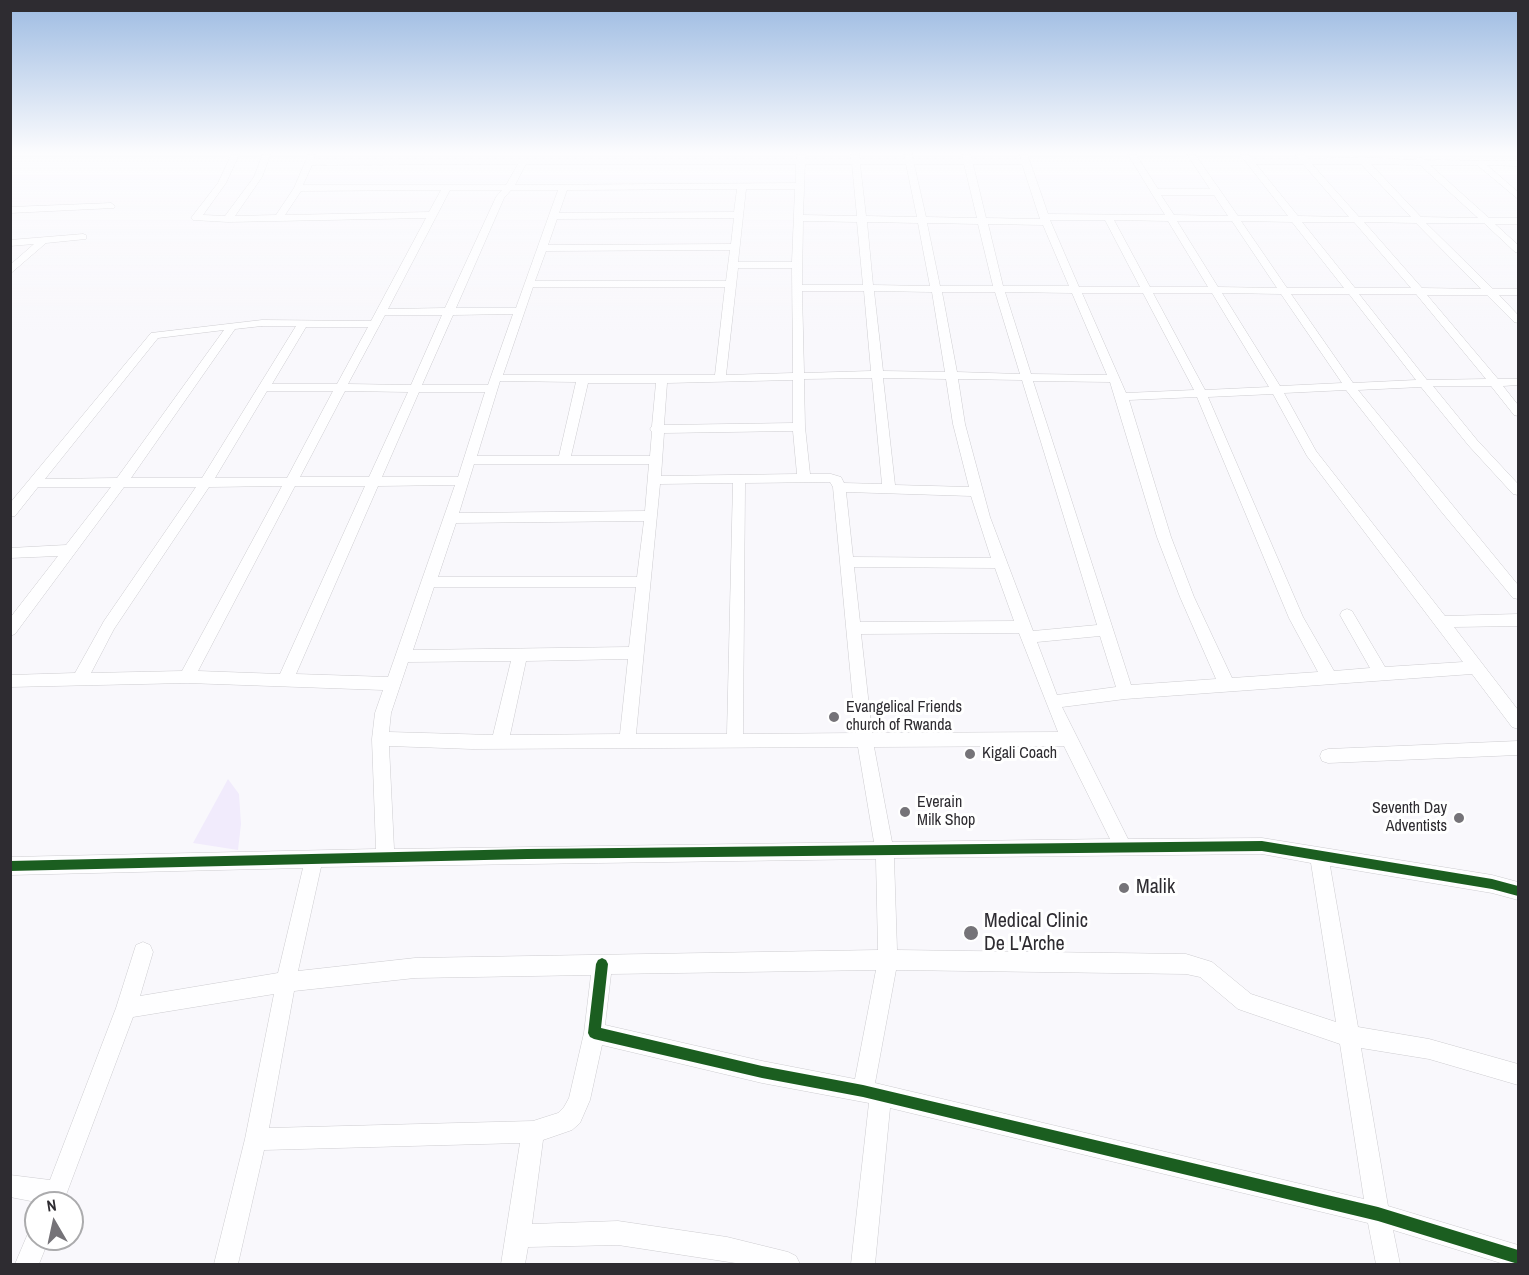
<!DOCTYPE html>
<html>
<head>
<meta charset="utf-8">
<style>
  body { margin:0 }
  #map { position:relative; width:1529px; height:1275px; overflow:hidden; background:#f9f8fc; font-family:"Archivo Narrow",sans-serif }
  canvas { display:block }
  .frame { position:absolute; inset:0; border:12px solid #2e2c31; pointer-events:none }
  .north { position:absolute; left:24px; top:1191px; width:60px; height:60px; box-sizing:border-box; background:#fff; border:2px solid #ababad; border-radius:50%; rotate:351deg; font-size:16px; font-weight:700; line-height:24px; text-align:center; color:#2e2c31 }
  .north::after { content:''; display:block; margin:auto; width:21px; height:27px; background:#757378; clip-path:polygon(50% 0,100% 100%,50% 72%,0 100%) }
</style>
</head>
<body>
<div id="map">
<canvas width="1529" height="1275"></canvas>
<div class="frame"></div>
<div class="north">N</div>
</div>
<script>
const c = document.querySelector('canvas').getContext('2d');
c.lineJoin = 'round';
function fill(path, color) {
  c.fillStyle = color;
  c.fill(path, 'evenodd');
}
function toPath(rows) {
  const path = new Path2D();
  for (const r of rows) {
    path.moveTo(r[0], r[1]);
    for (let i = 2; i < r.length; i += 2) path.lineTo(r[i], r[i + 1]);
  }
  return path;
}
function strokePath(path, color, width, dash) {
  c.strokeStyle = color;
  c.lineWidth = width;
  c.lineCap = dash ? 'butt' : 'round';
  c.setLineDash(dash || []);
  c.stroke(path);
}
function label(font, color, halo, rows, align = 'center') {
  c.font = font + ' "Archivo Narrow",sans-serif';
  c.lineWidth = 6;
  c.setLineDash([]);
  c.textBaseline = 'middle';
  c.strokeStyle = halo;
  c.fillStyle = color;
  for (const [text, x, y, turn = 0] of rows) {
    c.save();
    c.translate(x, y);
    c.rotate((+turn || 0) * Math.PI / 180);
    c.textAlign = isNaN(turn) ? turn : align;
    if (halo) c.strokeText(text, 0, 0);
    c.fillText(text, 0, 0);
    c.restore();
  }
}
fill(toPath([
  [228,779,239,794,241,824,238,850,193,843]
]), '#f1ebfc');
const minor = toPath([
  [232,153,240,153,226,183,203,215,225,216,254,177,263,153,271,153,262,177,235,216,276,215,294,188,309,153,315,153,314,159,797,159,797,153,805,153,805,159,851,159,851,153,859,153,860,159,905,159,904,153,912,153,913,159,963,159,962,153,970,153,972,159,1021,159,1019,153,1027,153,1048,214,1165,215,1127,153,1135,153,1158,189,1210,189,1186,153,1194,153,1238,216,1288,216,1239,153,1247,153,1252,159,1299,159,1294,153,1302,153,1308,159,1362,157,1415,160,1419,157,1425,160,1518,161,1518,166,1487,165,1518,192,1518,199,1477,165,1430,165,1489,218,1518,218,1518,224,1495,224,1518,245,1518,253,1515,252,1484,223,1426,223,1493,289,1518,289,1518,295,1499,295,1518,315,1518,323,1514,322,1487,295,1427,295,1498,379,1518,379,1518,385,1503,386,1518,405,1518,416,1514,415,1491,386,1433,386,1477,440,1518,484,1518,495,1513,494,1469,446,1421,387,1358,390,1518,585,1518,599,1513,598,1440,510,1346,390,1284,393,1316,451,1445,616,1518,614,1518,626,1454,627,1518,710,1518,729,1512,727,1472,674,1125,699,1062,707,1128,839,1262,838,1492,875,1518,882,1518,900,1492,893,1330,866,1358,1027,1429,1039,1518,1064,1518,1085,1429,1059,1361,1048,1388,1206,1518,1245,1518,1264,1504,1264,1393,1230,1400,1264,1376,1264,1368,1223,890,1108,875,1264,851,1264,869,1103,762,1083,602,1045,590,1100,580,1123,572,1130,543,1140,532,1224,618,1221,727,1237,788,1252,796,1256,800,1264,742,1264,618,1245,528,1247,525,1264,501,1264,520,1143,264,1150,238,1264,214,1264,245,1139,274,994,133,1017,63,1203,41,1203,10,1197,10,1175,50,1180,116,1008,136,945,143,942,150,945,153,952,140,996,278,973,303,868,10,875,10,857,376,849,372,739,375,713,383,690,187,683,10,687,10,675,75,673,104,621,196,487,124,487,15,634,10,636,10,618,58,556,10,558,10,548,66,545,111,487,38,487,15,516,10,517,10,503,151,333,262,320,371,321,426,218,228,222,193,220,191,218,218,183,232,153],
  [518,164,506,185,303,185,312,165,518,164],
  [526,164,796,164,796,183,515,185,526,164],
  [805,164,852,164,857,216,803,215,805,164],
  [860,164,906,164,917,217,866,216,860,164],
  [914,164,964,164,977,218,926,217,914,164],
  [973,164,1022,164,1040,219,986,218,973,164],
  [1256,164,1303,164,1349,217,1298,216,1256,164],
  [1312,164,1361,164,1411,217,1359,217,1312,164],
  [1371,164,1420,165,1478,218,1421,217,1371,164],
  [737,189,734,212,559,213,567,190,737,189],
  [746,189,795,189,792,262,738,262,746,189],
  [441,190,429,212,285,215,301,191,441,190],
  [450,190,502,190,496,197,445,308,388,309,450,190],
  [511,190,558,190,516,308,456,308,504,198,511,190],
  [1161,195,1214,195,1228,216,1174,215,1161,195],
  [734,218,731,244,548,245,557,219,734,218],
  [1050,220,1105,220,1140,287,1079,287,1050,220],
  [1114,220,1168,221,1208,287,1150,287,1114,220],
  [803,221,857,222,863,285,802,285,803,221],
  [1177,221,1232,221,1277,288,1218,287,1177,221],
  [1241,221,1292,222,1344,288,1287,288,1241,221],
  [867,222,918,223,930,286,873,285,867,222],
  [1302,222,1354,222,1411,288,1355,288,1302,222],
  [1364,222,1416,223,1481,289,1422,288,1364,222],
  [927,223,978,224,993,286,940,286,927,223],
  [988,224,1043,225,1069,286,1003,286,988,224],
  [730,250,726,281,535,281,546,251,730,250],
  [738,268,792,268,793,373,726,375,738,268],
  [533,287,725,287,715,375,503,375,533,287],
  [802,291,864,291,871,371,804,373,802,291],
  [874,291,932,292,945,372,883,371,874,291],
  [942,292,995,292,1020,374,957,372,942,292],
  [1005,292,1072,293,1107,375,1031,374,1005,292],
  [1082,293,1143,293,1194,390,1126,393,1082,293],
  [1153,293,1212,293,1269,387,1205,390,1153,293],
  [1222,293,1281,294,1342,383,1280,386,1222,293],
  [1291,294,1349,294,1416,380,1353,383,1291,294],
  [1359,294,1416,294,1486,379,1427,380,1359,294],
  [513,314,488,385,422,385,453,315,513,314],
  [385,315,442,315,411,385,348,384,385,315],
  [262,326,296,326,202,478,131,478,235,329,262,326],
  [306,327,368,327,337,384,272,384,306,327],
  [224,330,117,478,45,479,158,338,224,330],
  [872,378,882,484,844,483,841,477,831,474,810,474,805,427,804,379,872,378],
  [883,378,946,379,953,424,969,487,895,485,883,378],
  [958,379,1022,380,1097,625,1033,631,990,517,965,424,958,379],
  [793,380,793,423,664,425,667,383,793,380],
  [500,381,576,382,559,456,477,456,500,381],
  [1033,381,1110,382,1157,537,1180,597,1216,679,1131,685,1033,381],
  [588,383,656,383,652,426,650,429,652,432,650,456,571,456,588,383],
  [267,391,333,391,287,478,215,478,267,391],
  [345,391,408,392,369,477,300,477,345,391],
  [419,392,485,392,458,477,382,477,419,392],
  [1273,394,1307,456,1463,662,1385,667,1352,611,1347,609,1342,611,1340,615,1370,668,1334,671,1303,617,1208,397,1273,394],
  [1197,397,1289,618,1318,672,1232,678,1194,597,1171,537,1129,400,1197,397],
  [793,431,797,474,661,476,664,433,793,431],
  [474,464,649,464,645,511,459,513,474,464],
  [830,482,833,487,856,733,743,734,745,483,830,482],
  [733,483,727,734,636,734,660,484,733,483],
  [455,485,388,677,296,674,378,486,455,485],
  [282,486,182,671,91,673,114,629,209,487,282,486],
  [295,486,365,486,280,674,198,671,295,486],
  [846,492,971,496,991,558,853,557,846,492],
  [644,521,637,577,438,577,456,523,644,521],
  [854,567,995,568,1014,621,860,622,854,567],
  [434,587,636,587,629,647,413,650,434,587],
  [1019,633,1058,732,872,733,861,634,1019,633],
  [1100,636,1116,687,1057,695,1037,642,1100,636],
  [628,659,620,734,510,735,526,661,628,659],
  [511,661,493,735,389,732,391,713,408,662,511,661],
  [389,746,472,749,858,747,874,842,394,849,389,746],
  [1064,746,1110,839,892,842,874,747,1064,746],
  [1262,854,1311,863,1336,1022,1251,994,1212,962,1186,954,897,950,894,858,1262,854],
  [876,859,878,950,415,958,298,971,321,867,876,859],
  [876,970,855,1079,762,1061,605,1025,611,974,876,970],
  [896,970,1186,974,1200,977,1238,1009,1340,1044,1364,1199,875,1083,896,970],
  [591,975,584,1033,569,1098,564,1107,558,1113,533,1121,269,1128,294,991,415,978,591,975],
  [111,203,115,206,114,208,10,213,10,207,111,203],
  [83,234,86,235,86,239,46,243,10,274,10,265,34,244,10,246,10,240,83,234],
  [1518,741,1518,755,1328,763,1322,761,1320,756,1322,751,1328,749,1518,741],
  [36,1228,36,1239,49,1239,39,1264,15,1264,29,1231,36,1228]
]);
strokePath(minor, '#cdccd0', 1);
fill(minor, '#fefeff');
fill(toPath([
  [1262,841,1492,879,1518,886,1518,896,1492,889,1262,851,527,859,10,871,10,861,527,849,1262,841],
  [602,958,606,960,608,964,601,1028,762,1066,863,1085,1378,1207,1518,1250,1518,1264,1378,1221,863,1097,762,1078,594,1039,590,1037,588,1033,596,964,598,960,602,958]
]), '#1b5e20');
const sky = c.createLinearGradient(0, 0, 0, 332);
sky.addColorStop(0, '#9dbbe2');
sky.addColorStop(0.46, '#fcfcfe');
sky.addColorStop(1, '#fcfcfe00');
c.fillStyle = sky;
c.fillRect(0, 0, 1529, 332);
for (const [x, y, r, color] of [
  [834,717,6,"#757378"],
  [970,754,6,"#757378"],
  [905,812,6,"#757378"],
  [1459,818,6,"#757378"],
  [1124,888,6,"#757378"],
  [971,933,8,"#757378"]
]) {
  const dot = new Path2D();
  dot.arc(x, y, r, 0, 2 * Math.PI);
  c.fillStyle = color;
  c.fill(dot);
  strokePath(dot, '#fff', 2);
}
label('16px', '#2e2c31', '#fff', [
  ["Evangelical Friends",846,708],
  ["church of Rwanda",846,726],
  ["Kigali Coach",982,754],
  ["Everain",917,803],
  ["Milk Shop",917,821],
  ["Seventh Day",1447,809,"right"],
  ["Adventists",1447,827,"right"]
], 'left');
label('20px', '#2e2c31', '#fff', [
  ["Malik",1136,888],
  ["Medical Clinic",984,922],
  ["De L'Arche",984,945]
], 'left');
</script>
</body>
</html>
